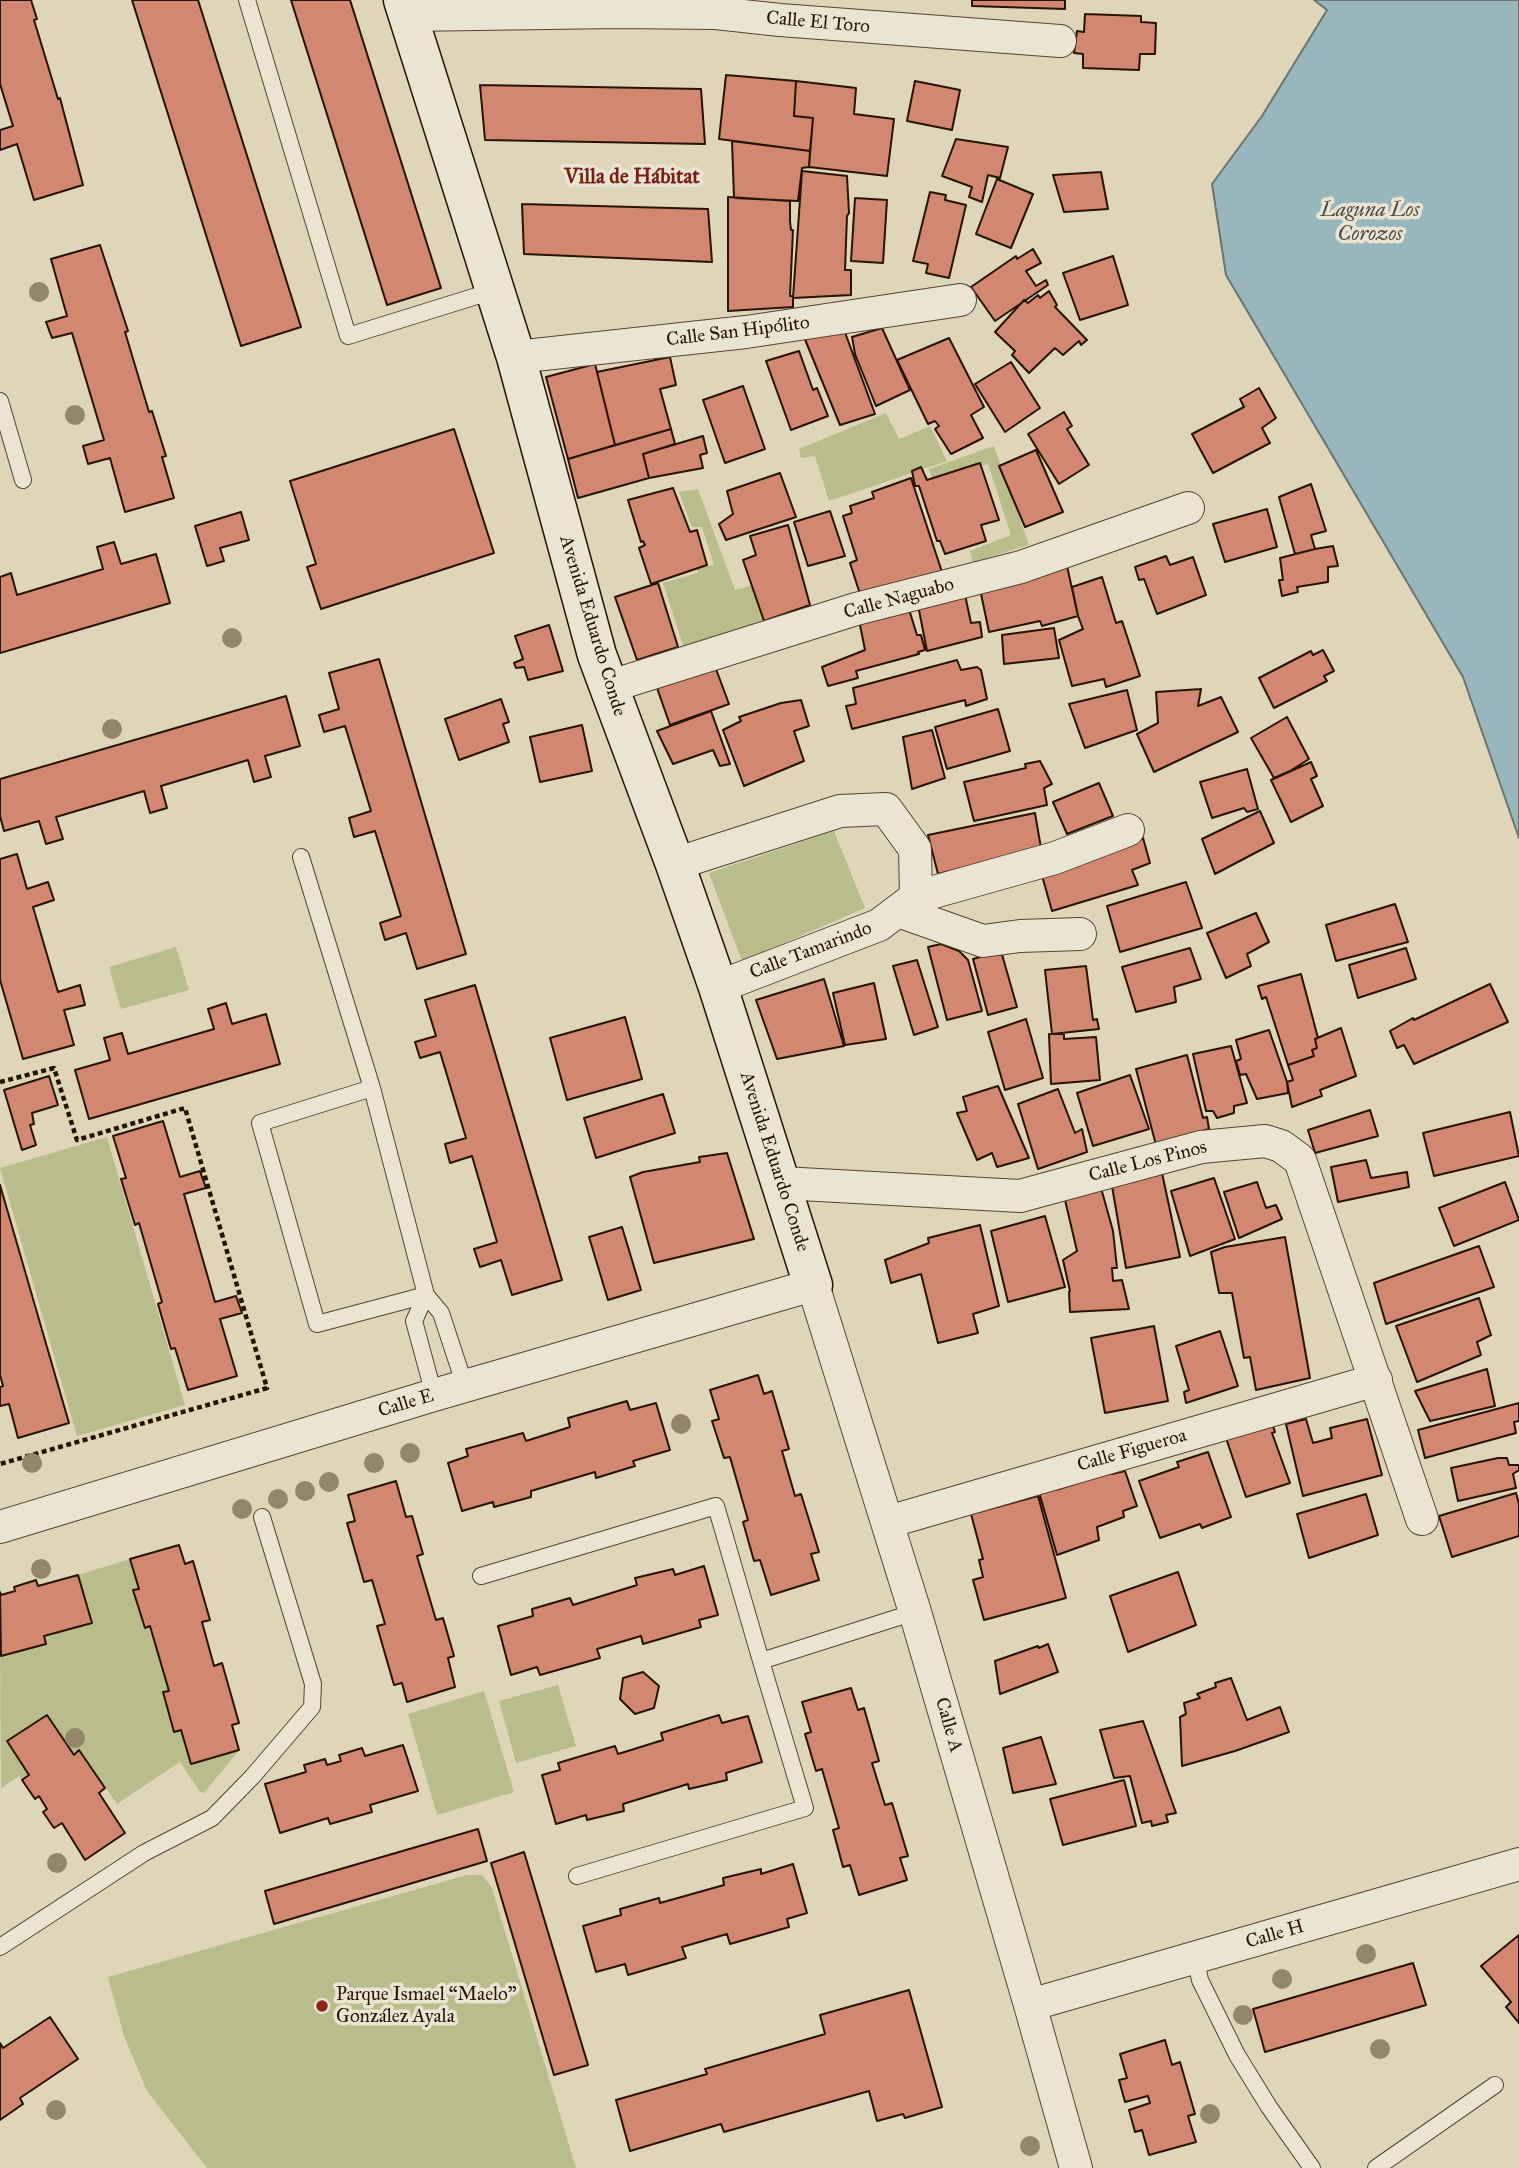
<!DOCTYPE html>
<html>
<head>
<meta charset="utf-8">
<style>
  body { margin:0 }
  canvas { display:block; background:#dfd6ba }
</style>
</head>
<body>
<canvas width="1519" height="2168"></canvas>
<script>
const c = document.querySelector('canvas').getContext('2d');
c.lineJoin = 'round';
function fill(path, color) {
  c.fillStyle = color;
  c.fill(path, 'evenodd');
}
function toPath(rows) {
  const path = new Path2D();
  for (const r of rows) {
    path.moveTo(r[0], r[1]);
    for (let i = 2; i < r.length; i += 2) path.lineTo(r[i], r[i + 1]);
  }
  return path;
}
function strokePath(path, color, width, dash) {
  c.strokeStyle = color;
  c.lineWidth = width;
  c.lineCap = dash ? 'butt' : 'round';
  c.setLineDash(dash || []);
  c.stroke(path);
}
function label(font, color, halo, rows, align = 'center') {
  c.font = font + ' "IM FELL Great Primer",serif';
  c.lineWidth = 7;
  c.setLineDash([]);
  c.textBaseline = 'middle';
  c.strokeStyle = halo;
  c.fillStyle = color;
  for (const [text, x, y, turn = 0] of rows) {
    c.save();
    c.translate(x, y);
    c.rotate((+turn || 0) * Math.PI / 180);
    c.textAlign = isNaN(turn) ? turn : align;
    if (halo) c.strokeText(text, 0, 0);
    c.fillText(text, 0, 0);
    c.restore();
  }
}
fill(toPath([
  [886,413,899,439,930,426,947,461,829,501,815,456,801,458,799,449],
  [994,446,1029,545,973,562,970,551,1011,535,988,464,933,481,929,469],
  [698,489,735,590,757,584,769,622,684,648,663,583,698,573,697,568,714,565,702,527,692,527,679,492],
  [834,831,865,908,742,961,709,873],
  [176,947,189,990,121,1009,109,967],
  [107,1137,185,1405,77,1436,0,1168],
  [130,1559,139,1589,134,1591,144,1628,150,1626,169,1691,163,1692,174,1731,181,1730,191,1764,239,1750,204,1793,200,1792,180,1762,117,1804,80,1751,74,1755,47,1715,7,1741,29,1775,22,1780,19,1776,1,1788,0,1651,1,1655,44,1636,92,1623,78,1575],
  [558,1685,576,1746,516,1763,499,1701],
  [484,1691,514,1792,437,1815,408,1714],
  [467,1875,482,1875,492,1888,576,2168,207,2168,147,2091,124,2036,108,1977]
]), '#b9bc8b');
const water = toPath([
  [1314,0,1519,0,1519,838,1463,677,1226,275,1212,184,1262,116,1327,10,1314,0]
]);
fill(water, '#98b6bb');
strokePath(water, '#6b7471', 2);
const building = toPath([
  [0,0,31,0,37,19,34,20,58,99,60,98,83,185,34,200,17,144,0,150,0,130,13,126,0,84,0,0],
  [132,0,198,0,301,327,241,346,132,0],
  [291,0,350,0,441,288,387,305,291,0],
  [972,0,1065,0,1065,9,972,6,972,0],
  [1085,14,1141,16,1141,22,1156,23,1155,54,1140,54,1139,70,1083,68,1083,54,1074,53,1077,31,1084,32,1085,14],
  [726,75,796,81,794,116,813,118,810,151,719,139,726,75],
  [796,81,856,88,854,114,894,119,887,176,809,167,813,118,794,116,796,81],
  [915,81,960,90,952,130,907,121,915,81],
  [480,85,701,89,705,144,485,140,480,85],
  [956,139,1008,147,1000,178,988,175,982,202,969,197,972,187,942,176,956,139],
  [732,141,810,151,809,167,802,168,798,201,734,198,732,141],
  [802,171,847,176,849,213,847,216,845,270,851,270,851,295,793,298,802,171],
  [1101,172,1108,209,1064,212,1053,175,1101,172],
  [997,179,1033,194,1011,248,976,234,997,179],
  [930,192,946,195,945,200,966,205,949,278,926,273,928,264,913,261,930,192],
  [728,197,790,201,790,221,791,230,793,230,790,296,793,296,793,307,728,311,728,197],
  [855,198,887,200,883,263,851,261,855,198],
  [522,204,708,209,712,262,524,254,522,204],
  [100,245,128,331,125,332,149,412,152,411,166,456,162,457,174,498,125,512,110,458,88,464,83,446,104,440,72,333,52,338,46,322,67,316,51,259,100,245],
  [1033,249,1041,263,1026,271,1036,286,1046,280,1048,285,995,321,971,287,1016,256,1017,259,1033,249],
  [1113,256,1128,305,1080,320,1063,273,1113,256],
  [1049,291,1057,305,1055,307,1087,340,1081,345,1079,341,1063,355,1055,348,1029,373,1012,355,1015,351,995,332,1024,300,1028,303,1038,295,1040,298,1049,291],
  [843,327,875,414,840,425,804,337,843,327],
  [882,328,910,390,876,406,855,354,852,337,882,328],
  [949,338,984,407,971,415,983,438,951,454,935,429,939,426,935,421,928,424,897,360,949,338],
  [799,351,813,390,817,388,828,416,791,430,766,361,799,351],
  [670,357,676,385,660,389,671,429,615,445,597,372,670,357],
  [1011,362,1040,408,1005,432,975,384,1011,362],
  [595,364,615,445,568,459,546,377,595,364],
  [743,386,765,449,725,463,703,400,743,386],
  [1259,388,1276,418,1262,428,1270,443,1213,473,1192,434,1244,407,1240,399,1259,388],
  [1064,412,1072,426,1067,429,1089,465,1059,484,1028,434,1064,412],
  [454,429,494,553,321,609,307,567,316,564,290,481,454,429],
  [671,429,675,444,643,454,649,478,578,498,568,459,671,429],
  [703,436,707,453,700,455,703,468,649,478,643,454,703,436],
  [1036,450,1063,512,1025,527,999,466,1036,450],
  [980,463,999,520,981,525,986,541,945,554,940,541,937,541,919,486,915,486,912,471,921,467,927,480,980,463],
  [780,473,796,517,726,540,719,524,733,514,727,491,780,473],
  [911,478,942,572,860,594,850,563,857,560,843,516,852,513,850,506,874,498,872,492,911,478],
  [1311,484,1326,531,1311,535,1315,549,1295,554,1279,497,1311,484],
  [673,488,690,532,697,530,707,565,651,584,639,548,645,545,643,541,641,542,628,500,673,488],
  [1267,509,1277,547,1225,562,1213,524,1267,509],
  [830,511,845,556,808,566,794,522,830,511],
  [241,512,249,540,220,548,224,561,207,566,195,526,241,512],
  [788,525,810,605,764,621,743,560,756,555,750,536,788,525],
  [114,542,121,564,156,554,170,603,0,653,0,577,11,573,17,595,103,569,97,547,114,542],
  [1333,546,1338,566,1328,567,1328,582,1297,587,1298,592,1282,596,1279,580,1283,580,1280,558,1315,549,1333,546],
  [1166,556,1170,565,1193,557,1206,595,1157,614,1144,579,1139,580,1135,567,1166,556],
  [1067,566,1078,616,1042,626,1040,621,989,632,980,589,1067,566],
  [1102,577,1116,623,1122,621,1140,676,1106,687,1104,679,1072,686,1059,640,1083,629,1078,616,1072,587,1102,577],
  [658,583,678,647,637,660,615,597,658,583],
  [964,590,971,623,980,622,982,637,927,651,917,600,964,590],
  [907,603,917,635,921,635,925,650,918,652,919,654,856,671,858,678,828,686,822,667,865,650,858,615,907,603],
  [549,625,563,671,528,680,524,667,516,668,514,663,523,659,515,636,549,625],
  [1054,628,1059,658,1004,664,1002,635,1054,628],
  [1323,650,1334,671,1324,676,1327,681,1274,708,1259,678,1311,651,1313,655,1323,650],
  [379,659,466,954,417,969,406,933,385,940,380,923,401,916,375,831,354,837,349,818,371,811,345,726,324,732,319,715,339,709,329,673,379,659],
  [957,660,961,670,977,667,981,670,987,699,966,706,965,700,852,729,846,706,856,704,853,688,957,660],
  [716,669,729,704,670,725,657,688,716,669],
  [1201,689,1198,706,1221,697,1238,732,1154,772,1137,734,1158,723,1156,692,1201,689],
  [1127,690,1137,730,1085,748,1069,704,1127,690],
  [286,696,300,746,265,756,271,777,254,782,248,760,161,786,167,808,150,813,144,791,56,817,63,839,46,844,39,821,4,831,0,816,0,779,286,696],
  [501,699,509,722,503,724,509,742,459,760,445,719,501,699],
  [801,700,809,726,794,731,804,761,744,786,723,730,741,721,739,717,781,703,801,700],
  [998,709,1010,751,947,769,935,727,998,709],
  [711,711,730,764,720,766,713,750,673,764,657,731,711,711],
  [1287,717,1309,759,1290,771,1274,778,1251,738,1287,717],
  [582,725,592,771,540,782,530,737,582,725],
  [932,730,945,778,912,789,903,737,932,730],
  [1040,761,1052,784,1044,788,1047,805,974,821,964,782,1026,768,1025,764,1040,761],
  [1311,762,1317,776,1311,779,1323,806,1291,822,1271,780,1311,762],
  [1247,769,1258,809,1247,812,1244,808,1212,818,1200,782,1247,769],
  [1099,783,1113,816,1067,834,1053,802,1099,783],
  [1260,811,1274,843,1215,874,1202,839,1260,811],
  [1035,813,1041,848,938,874,928,835,1035,813],
  [1143,838,1150,863,1132,870,1138,885,1052,911,1041,872,1143,838],
  [17,854,27,889,48,882,54,900,33,907,58,992,80,985,85,1005,64,1010,74,1045,23,1059,0,980,0,859,17,854],
  [1186,882,1202,928,1120,952,1107,906,1186,882],
  [1395,904,1408,942,1336,961,1326,925,1395,904],
  [1256,913,1269,942,1247,954,1251,966,1226,978,1207,933,1256,913],
  [941,944,959,951,968,960,982,1011,947,1020,928,947,941,944],
  [1190,948,1201,979,1174,987,1176,1002,1136,1012,1122,967,1190,948],
  [1406,948,1416,979,1358,998,1349,965,1406,948],
  [1001,951,1017,1007,988,1015,973,959,1001,951],
  [917,960,938,1027,914,1035,893,966,917,960],
  [1086,966,1093,1020,1097,1019,1099,1029,1052,1034,1045,970,1086,966],
  [1301,974,1318,1038,1315,1039,1317,1048,1312,1050,1314,1056,1288,1065,1266,997,1262,999,1258,986,1301,974],
  [824,979,844,1046,777,1059,756,1000,824,979],
  [874,983,886,1039,845,1045,833,993,874,983],
  [1490,984,1508,1022,1414,1064,1404,1045,1397,1048,1390,1031,1413,1018,1414,1020,1490,984],
  [475,985,562,1280,512,1295,501,1260,480,1267,474,1249,497,1242,472,1156,450,1163,445,1144,466,1138,440,1052,420,1058,415,1042,436,1036,425,1000,475,985],
  [226,1003,232,1024,266,1014,280,1064,89,1119,75,1070,110,1060,104,1038,122,1033,128,1054,214,1029,208,1009,226,1003],
  [625,1017,642,1079,567,1100,550,1038,625,1017],
  [1026,1019,1043,1078,1005,1090,988,1032,1026,1019],
  [1341,1028,1356,1076,1320,1090,1322,1096,1292,1107,1287,1082,1293,1080,1288,1065,1314,1056,1312,1050,1317,1048,1315,1039,1341,1028],
  [1269,1030,1287,1082,1288,1093,1257,1099,1246,1074,1240,1075,1236,1061,1241,1059,1236,1040,1269,1030],
  [1049,1034,1064,1034,1064,1039,1096,1037,1100,1080,1051,1084,1049,1034],
  [1231,1046,1247,1103,1234,1106,1234,1113,1217,1118,1213,1111,1206,1111,1193,1054,1231,1046],
  [1187,1055,1203,1118,1207,1117,1209,1129,1156,1145,1136,1069,1187,1055],
  [1130,1075,1149,1129,1093,1146,1077,1093,1130,1075],
  [49,1076,58,1105,32,1113,34,1124,30,1125,36,1145,22,1150,4,1090,49,1076],
  [998,1086,1029,1158,997,1167,992,1153,977,1160,957,1113,967,1111,963,1097,998,1086],
  [1058,1089,1075,1133,1082,1129,1087,1152,1038,1169,1018,1104,1058,1089],
  [663,1094,675,1133,596,1158,584,1118,663,1094],
  [1370,1110,1378,1136,1315,1153,1308,1130,1370,1110],
  [1510,1112,1519,1156,1434,1176,1423,1133,1510,1112],
  [163,1121,180,1177,200,1171,206,1188,184,1194,215,1302,236,1296,242,1313,220,1319,237,1376,188,1390,175,1348,171,1349,158,1304,162,1302,139,1223,135,1225,121,1179,126,1178,113,1136,163,1121],
  [727,1153,754,1239,654,1263,630,1177,643,1172,700,1162,699,1157,727,1153],
  [1366,1160,1371,1178,1407,1172,1409,1187,1338,1202,1331,1167,1366,1160],
  [1162,1173,1180,1257,1126,1268,1112,1186,1162,1173],
  [1214,1178,1235,1239,1190,1256,1171,1191,1214,1178],
  [1257,1182,1266,1208,1276,1205,1282,1219,1239,1238,1224,1192,1257,1182],
  [1505,1182,1519,1220,1454,1246,1439,1208,1505,1182],
  [0,1185,69,1423,18,1438,9,1404,0,1406,0,1387,3,1386,0,1375,0,1185],
  [1101,1188,1113,1231,1117,1268,1112,1268,1113,1281,1122,1280,1129,1309,1070,1312,1069,1292,1070,1291,1063,1260,1077,1251,1065,1200,1101,1188],
  [1045,1216,1065,1287,1008,1302,991,1231,1045,1216],
  [980,1225,999,1306,973,1314,978,1333,938,1343,921,1274,891,1283,885,1260,929,1243,928,1238,980,1225],
  [622,1227,641,1290,608,1300,589,1237,622,1227],
  [1285,1237,1310,1378,1256,1390,1250,1357,1244,1358,1232,1293,1219,1293,1211,1252,1225,1247,1285,1237],
  [1479,1246,1494,1287,1386,1324,1374,1283,1479,1246],
  [1479,1298,1491,1335,1477,1342,1481,1355,1417,1382,1396,1326,1479,1298],
  [1154,1326,1168,1401,1105,1413,1091,1338,1154,1326],
  [1220,1331,1238,1386,1186,1403,1184,1392,1189,1390,1176,1346,1220,1331],
  [1487,1369,1495,1406,1430,1421,1415,1391,1487,1369],
  [758,1375,764,1394,772,1391,789,1449,782,1451,795,1496,801,1494,819,1552,811,1554,819,1580,771,1595,760,1560,754,1561,743,1522,748,1520,730,1457,724,1458,712,1421,719,1419,710,1390,758,1375],
  [627,1401,630,1410,656,1403,670,1450,633,1461,635,1466,596,1478,595,1472,531,1491,531,1497,494,1507,493,1502,462,1511,448,1463,468,1456,466,1449,523,1433,526,1441,570,1427,568,1418,627,1401],
  [1519,1403,1519,1421,1514,1422,1516,1433,1425,1458,1418,1430,1519,1403],
  [1306,1419,1313,1443,1332,1438,1330,1428,1367,1419,1382,1475,1303,1496,1286,1424,1306,1419],
  [1272,1423,1275,1432,1272,1433,1290,1483,1246,1497,1226,1438,1272,1423],
  [1208,1452,1231,1517,1202,1528,1200,1524,1160,1538,1139,1481,1179,1467,1177,1462,1208,1452],
  [1498,1458,1507,1458,1509,1465,1519,1465,1519,1470,1513,1474,1516,1488,1458,1501,1451,1468,1498,1458],
  [1125,1471,1137,1506,1123,1511,1124,1517,1097,1527,1099,1540,1057,1555,1039,1492,1059,1489,1112,1472,1112,1474,1125,1471],
  [396,1481,406,1517,412,1516,423,1554,417,1556,436,1620,443,1618,454,1656,448,1658,455,1687,407,1702,402,1683,394,1685,377,1626,385,1624,372,1580,364,1582,347,1523,355,1521,348,1495,396,1481],
  [1516,1493,1519,1504,1519,1536,1452,1557,1439,1516,1516,1493],
  [1366,1494,1378,1535,1309,1558,1297,1514,1366,1494],
  [1038,1496,1066,1598,984,1620,973,1580,983,1577,979,1560,983,1559,971,1514,1038,1496],
  [179,1545,185,1564,193,1561,210,1620,202,1622,214,1666,222,1663,239,1723,232,1725,239,1750,191,1764,181,1730,174,1732,163,1692,169,1691,150,1626,145,1628,133,1590,139,1589,130,1559,179,1545],
  [704,1566,718,1615,699,1620,701,1627,643,1644,641,1636,597,1649,600,1658,540,1675,537,1667,511,1675,498,1626,533,1616,532,1609,570,1598,573,1605,637,1585,635,1578,673,1569,675,1575,704,1566],
  [1178,1572,1196,1625,1128,1652,1110,1596,1178,1572],
  [78,1575,92,1623,44,1636,46,1644,1,1656,0,1592,1,1595,15,1591,14,1587,36,1580,38,1586,78,1575],
  [1048,1644,1058,1672,1000,1694,995,1661,1038,1646,1039,1648,1048,1644],
  [643,1672,659,1686,654,1708,635,1714,620,1699,623,1678,643,1672],
  [1231,1678,1247,1720,1280,1707,1289,1732,1235,1751,1182,1766,1180,1717,1186,1714,1184,1703,1200,1698,1197,1694,1216,1687,1215,1683,1231,1678],
  [851,1688,858,1710,864,1708,879,1761,872,1763,885,1805,892,1803,908,1856,900,1858,907,1880,859,1895,850,1865,843,1867,833,1830,839,1828,822,1769,816,1771,805,1734,811,1732,802,1702,851,1688],
  [47,1715,74,1755,79,1750,105,1788,99,1793,125,1833,85,1860,62,1823,54,1828,43,1812,47,1809,39,1796,35,1799,22,1780,29,1775,7,1741,47,1715],
  [719,1715,722,1723,748,1716,762,1762,726,1773,727,1780,689,1789,688,1784,623,1804,624,1811,587,1820,586,1815,556,1824,542,1775,560,1770,558,1763,615,1746,618,1754,663,1740,661,1733,719,1715],
  [1143,1721,1176,1813,1166,1815,1168,1822,1152,1826,1151,1821,1142,1823,1130,1776,1114,1778,1100,1730,1143,1721],
  [1041,1737,1056,1784,1013,1793,1003,1748,1041,1737],
  [403,1745,418,1791,370,1805,372,1812,330,1824,328,1818,280,1833,265,1784,306,1772,304,1765,325,1759,327,1765,341,1761,339,1755,362,1748,365,1756,403,1745],
  [1124,1780,1136,1826,1063,1845,1050,1799,1124,1780],
  [478,1829,487,1861,274,1924,265,1891,478,1829],
  [524,1852,588,2065,554,2075,491,1863,524,1852],
  [793,1864,807,1913,787,1919,789,1927,730,1944,727,1934,682,1947,686,1958,628,1975,625,1964,596,1972,583,1926,621,1915,620,1909,659,1898,660,1903,724,1885,723,1878,761,1869,761,1874,793,1864],
  [1519,1935,1519,2023,1506,2007,1511,2002,1481,1966,1519,1935],
  [1413,1963,1426,2005,1265,2052,1253,2009,1413,1963],
  [909,1990,942,2107,905,2118,903,2114,877,2121,869,2091,724,2132,721,2124,630,2151,616,2100,707,2074,705,2069,825,2034,820,2015,909,1990],
  [50,2017,78,2059,20,2098,23,2104,0,2120,0,2043,3,2048,50,2017],
  [1165,2040,1172,2065,1180,2062,1195,2114,1188,2116,1196,2142,1149,2155,1142,2130,1135,2132,1129,2110,1150,2103,1148,2096,1125,2102,1119,2080,1127,2078,1120,2054,1165,2040]
]);
fill(building, '#d28870');
strokePath(building, '#281202', 2);
const lane = toPath([
  [247,0,348,336,496,290],
  [0,401,23,480],
  [301,857,372,1088,426,1295,441,1313,465,1386],
  [372,1088,260,1123,317,1324,426,1295],
  [426,1295,414,1321,434,1395],
  [481,1576,716,1506,761,1661],
  [577,1876,805,1808,761,1661,915,1612],
  [0,1947,144,1853,212,1818,253,1776,312,1707,313,1684,262,1517],
  [1195,1957,1200,1980,1237,2055,1269,2107,1312,2168],
  [1376,2168,1495,2085]
]);
const street = toPath([
  [408,15,617,12,716,13,780,20,1060,41],
  [516,357,746,332,960,300],
  [608,687,856,609,1021,567,1188,508],
  [675,864,840,811,886,809,915,849,916,897,879,925,718,987],
  [916,897,1055,858,1128,830],
  [898,911,983,941,1020,936,1080,934],
  [782,1183,1020,1196,1201,1147,1265,1141,1281,1146,1300,1160,1422,1519],
  [888,1522,1376,1380],
  [0,1527,434,1395,813,1285,915,1612,1030,2005,1076,2168],
  [1030,2005,1519,1864]
]);
const secondary = toPath([
  [403,0,516,357,597,655,675,864,718,987,813,1285]
]);
strokePath(lane, '#564330', 18);
strokePath(street, '#564330', 34);
strokePath(secondary, '#281202', 41);
strokePath(toPath([
  [0,1082,54,1068,77,1140,185,1108,267,1388,0,1464]
]), '#281202', 4.5, [5, 3.5]);
strokePath(lane, '#eae4d2', 16);
strokePath(street, '#eae4d2', 32);
strokePath(secondary, '#eae4d2', 38);
c.fillStyle = '#93866b';
for (const [x, y] of [
  [39,292],
  [75,415],
  [232,638],
  [112,729],
  [681,1424],
  [410,1453],
  [32,1463],
  [374,1463],
  [329,1482],
  [305,1491],
  [278,1499],
  [242,1509],
  [41,1569],
  [75,1738],
  [57,1863],
  [1366,1954],
  [1282,1979],
  [1243,2015],
  [1380,2049],
  [56,2110],
  [1210,2114],
  [1030,2146]
]) {
  c.beginPath();
  c.arc(x, y, 10, 0, 2 * Math.PI);
  c.fill();
}
for (const [x, y, r, color] of [
  [322,2006,7,"#8f2418"]
]) {
  const dot = new Path2D();
  dot.arc(x, y, r, 0, 2 * Math.PI);
  c.fillStyle = color;
  c.fill(dot);
  strokePath(dot, '#eae4d2', 2.5);
}
label('19px', '#281202', '#eae4d2', [
  ["Calle El Toro",818,23,5],
  ["Calle San Hipólito",738,332,-7],
  ["Calle Naguabo",899,599,-15],
  ["Avenida Eduardo Conde",592,626,73],
  ["Calle Tamarindo",811,951,-21],
  ["Avenida Eduardo Conde",774,1162,72],
  ["Calle Los Pinos",1148,1162,-14],
  ["Calle E",406,1404,-17],
  ["Calle Figueroa",1132,1451,-16],
  ["Calle A",948,1725,74],
  ["Calle H",1275,1935,-16]
]);
label('19px', '#281202', '#eae4d2', [
  ["Parque Ismael “Maelo”",336,1995],
  ["González Ayala",336,2017]
], 'left');
label('bold 21px', '#7a1f14', '#eae4d2', [
  ["Villa de Hábitat",632,178]
]);
label('italic 21px', '#4f4b43', '#eae4d2', [
  ["Laguna Los",1370,211],
  ["Corozos",1370,235]
]);
</script>
</body>
</html>
